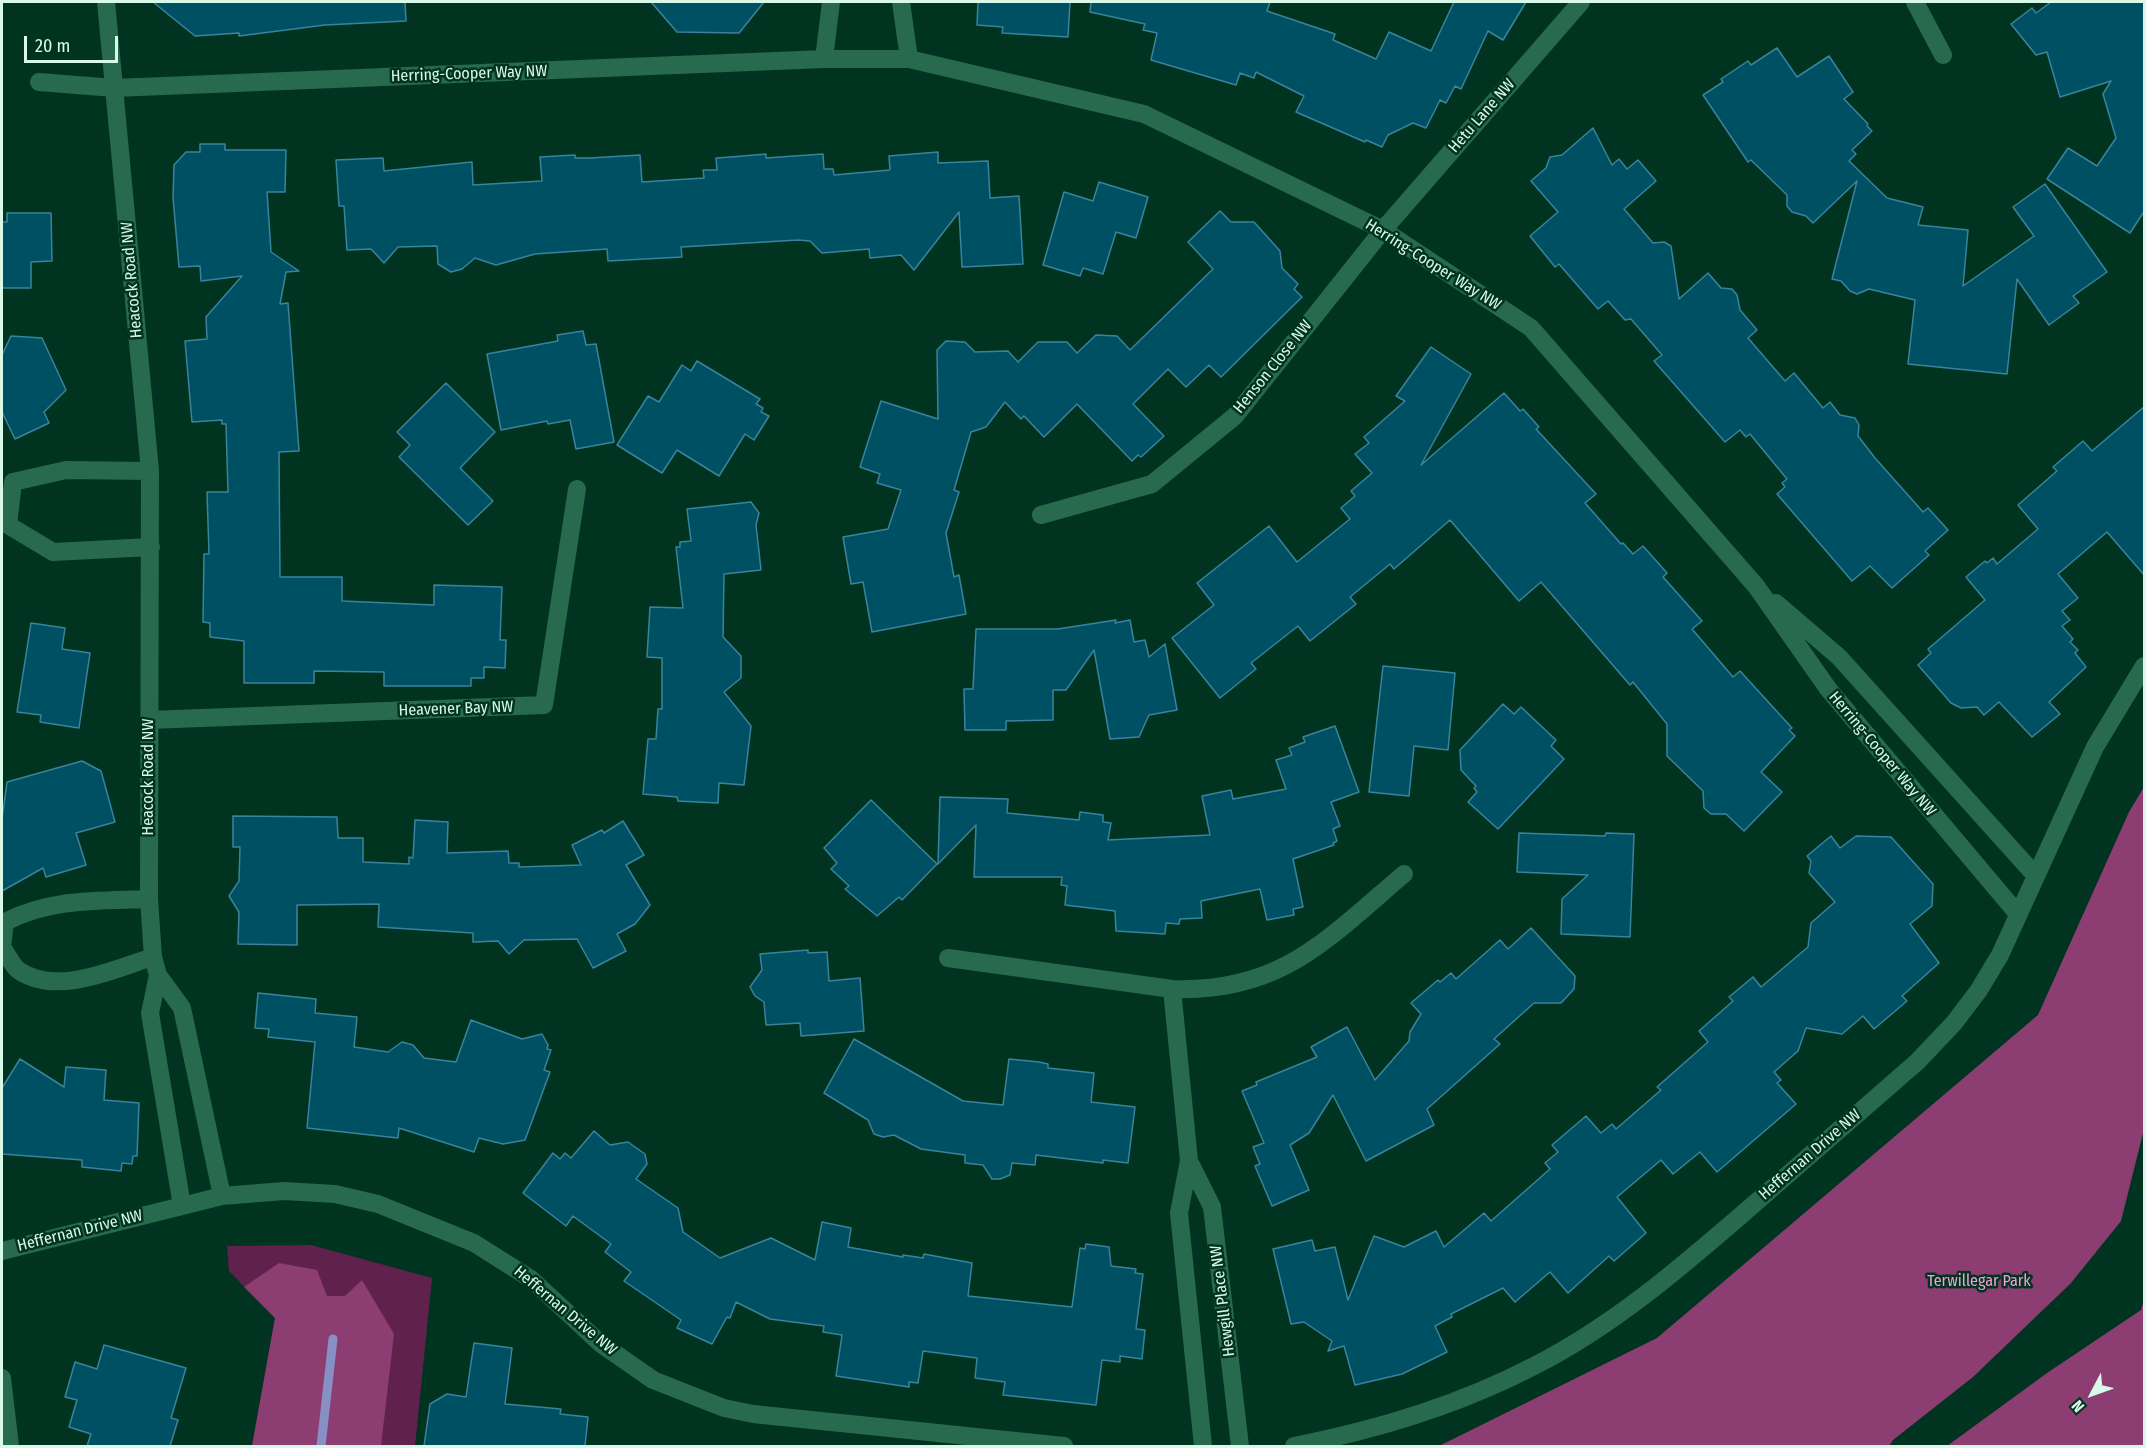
<!DOCTYPE html>
<style>
body{margin:0}
#map{position:relative;width:2146px;height:1448px;overflow:hidden;background:#003420;font-family:"Fira Sans Condensed",sans-serif}
canvas{display:block}
.frame{position:absolute;inset:0;border:3px solid #d9f9e8;pointer-events:none}
.north{position:absolute;left:2062px;top:1364px;width:60px;height:60px;-webkit-text-stroke:4px #003420;paint-order:stroke;rotate:229deg;font-size:16px;font-weight:700;line-height:24px;text-align:center;color:#d9f9e8}
.north::after{content:'';display:block;margin:auto;width:21px;height:27px;background:#d9f9e8;clip-path:polygon(50% 0,100% 100%,50% 72%,0 100%)}
.scale{position:absolute;left:24px;top:36px;width:94px;height:27px;box-sizing:border-box;border:3px solid #d9f9e8;border-top:0;padding-left:8px;font-size:18px;line-height:21px;white-space:nowrap;color:#d9f9e8;-webkit-text-stroke:4px #003420;paint-order:stroke}
</style>
<div id="map">
<canvas width="2146" height="1448"></canvas>
<div class="frame"></div>
<div class="north">N</div>
<div class="scale">20 m</div>
</div>
<script>
const context = document.querySelector('canvas').getContext('2d');
context.lineJoin = 'round';
function paint(path, color) {
  context.fillStyle = color;
  context.fill(path, 'evenodd');
}
function stroke(path, color, width, dash) {
  context.strokeStyle = color;
  context.lineWidth = width;
  context.lineCap = dash ? 'butt' : 'round';
  context.setLineDash(dash || []);
  context.stroke(path);
}
function drawText(font, color, halo, rows, align = 'center') {
  context.font = font + ' "Fira Sans Condensed",sans-serif';
  context.lineWidth = 5;
  context.setLineDash([]);
  context.textBaseline = 'middle';
  context.strokeStyle = halo;
  context.fillStyle = color;
  for (const [text, x, y, turn = 0] of rows) {
    context.save();
    context.translate(x, y);
    context.rotate((+turn || 0) * Math.PI / 180);
    context.textAlign = isNaN(turn) ? turn : align;
    if (halo) context.strokeText(text, 0, 0);
    context.fillText(text, 0, 0);
    context.restore();
  }
}
const green = new Path2D(`
 M311,1245L432,1278L415,1446H252L275,1318L229,1271L227,1246Z`);
const forest = new Path2D(`
 M2144,787V1129L2121,1221L2071,1283L1973,1377L1893,1440L1889,1446H1439L1657,1338L2038,1015L2129,812Z
 M279,1263L317,1270L327,1296H345L362,1280L394,1334L381,1446H252L275,1318L244,1287Z
 M2144,1300V1446H1947L2047,1373L2141,1310Z`);
const stream = new Path2D(`
 M321,1446L333,1339`);
const building = new Path2D(`
 M153,2H405L406,21L325,25L239,36V33L195,36Z
 M651,2H764L739,33L677,32Z
 M978,2H1070L1068,37L1002,33L1003,27L977,25Z
 M1091,2H1270L1267,11L1335,34L1333,40L1376,59L1389,32L1431,51L1454,2H1526L1503,40L1488,31L1461,89L1455,86L1446,103L1440,100L1426,128L1413,123L1388,135L1382,147L1366,140L1365,142L1296,112L1304,96L1256,72L1254,78L1240,73L1236,85L1151,60L1157,33L1143,30L1145,24L1090,12Z
 M2051,2H2145V210L2130,233L2047,179L2068,148L2097,166L2116,138L2103,94L2111,81L2060,97L2047,52L2036,55L2011,24L2032,8L2036,13Z
 M1777,48L1797,77L1829,56L1853,92L1844,99L1868,124L1867,126L1872,131L1852,150L1856,154L1849,161L1887,198L1923,207L1918,225L1968,230L1963,286L2034,236L2013,207L2045,184L2107,272L2073,296L2079,303L2049,325L2017,279L2007,374L1908,364L1915,300L1869,289L1857,294L1850,291L1841,281L1832,279L1857,181L1813,223L1806,216L1792,212L1787,206V195L1751,160L1748,162L1703,95L1723,82L1721,79L1748,61L1751,65Z
 M1593,128L1612,165L1619,159L1627,169L1638,160L1656,181L1624,209L1653,243L1664,242L1671,246L1679,299L1708,273L1721,288L1732,289L1737,295L1740,310L1757,330L1748,338L1785,381L1794,373L1823,408L1830,402L1840,415L1855,418L1859,425L1858,436L1875,458L1923,512L1928,508L1948,530L1925,551L1929,555L1892,588L1870,566L1852,581L1777,494L1785,487L1782,483L1787,479L1750,434L1746,437L1740,430L1725,442L1654,361L1662,355L1631,319L1625,320L1608,301L1598,309L1559,264L1555,267L1530,236L1558,212L1531,181L1546,168L1550,157L1562,155Z
 M200,144H225V150H286L285,192H267L271,252L299,271L286,272L280,304L288,303L299,451L279,452L280,577H342V601L434,605V585L502,587L500,640H506L505,668L484,667V678H471V686H384V672L314,671V683H244V641L210,637V623L203,622L204,554H209L207,492H228L226,424H222V420L192,422L185,341L207,339L206,317L242,276L201,281L200,266L179,267L173,197L174,165L186,152H200Z
 M938,152V163L988,161L990,198L1019,196L1023,264L962,267L959,212L914,270L901,255L870,258L869,249L822,253L810,241L798,240L681,247L682,257L608,261L607,249L535,254L496,265L475,258L462,269L451,272L438,264L437,246L398,247L384,263L371,249L347,250L344,206H339L336,160L383,158L384,171L472,162L473,185L542,181L540,157L575,155V158H590L640,155L642,182L704,178L703,170H717L716,158L731,157L766,154V158L823,154L824,169H833L834,175L890,170L889,156Z
 M1099,182L1148,197L1136,238L1116,232L1103,274L1083,268L1080,276L1043,265L1064,192L1093,201Z
 M1220,211L1231,222H1254L1280,251L1282,268L1298,284L1294,289L1302,297L1221,377L1209,365L1186,387L1168,369L1133,404L1164,436L1141,457L1138,455L1132,461L1077,404L1044,437L1024,416L1021,419L1005,402L986,427L971,432L954,490L959,492L946,533L954,577L959,575L966,614L872,632L863,582L851,584L843,537L888,529L901,490L877,483L880,474L860,467L881,401L938,419L937,350L946,341L965,342L975,352L1008,351L1018,362L1038,342H1067L1077,353L1096,335L1117,336L1130,350L1213,269L1188,242Z
 M7,213H51L52,261L31,262V288H2V222H7Z
 M583,331L586,345L596,344L614,442L576,449L570,420L548,424L547,421L501,430L487,354L558,341L557,335Z
 M11,336L42,338L66,390L44,412L49,423L15,439L2,412V355Z
 M1431,347L1471,374L1421,465L1504,393L1520,411L1523,409L1539,427L1536,429L1596,494L1585,503L1621,544L1623,543L1633,554L1643,546L1667,573L1663,577L1702,621L1692,629L1733,677L1740,671L1792,728L1789,730L1795,736L1761,772L1782,792L1744,831L1726,814H1711L1704,808L1703,791L1667,756V724L1633,682L1630,685L1541,582L1519,601L1450,520L1394,569L1390,564L1350,597L1356,604L1310,641L1298,626L1251,663L1256,669L1220,698L1172,638L1214,605L1197,583L1269,526L1297,562L1350,519L1341,508L1355,496L1351,491L1372,473L1355,454L1369,443L1364,437L1405,401L1396,396Z
 M697,361L760,399L756,404L763,408L761,412L769,416L754,440L745,434L719,476L677,450L662,473L617,445L648,396L659,402L682,365L691,371Z
 M446,383L495,432L460,468L493,501L468,525L399,457L410,445L397,432Z
 M2145,406V576L2107,532L2058,574L2078,598L2062,611L2070,620L2062,626L2073,639L2070,642L2078,650L2075,653L2086,667L2049,702L2060,714L2032,737L1999,702L1984,715L1977,707L1961,708L1951,703L1918,665L1931,653L1928,649L1985,600L1966,577L1985,561L1987,563L1993,558L1997,564L2038,529L2018,505L2057,471L2053,467L2083,441L2092,451Z
 M751,502L759,513L756,525L761,570L724,574L723,637L741,656V678L724,692L751,726L744,785L719,783L718,803L678,801L677,797L643,794L648,739H656L658,709H662V658L647,657L650,607L683,608L676,547H680V542L691,541L687,509Z
 M1116,620L1115,623L1130,620L1134,642L1145,640L1149,657L1165,644L1177,710L1149,715L1139,737L1110,739L1094,650L1066,690H1053V720L1006,721V730H965L964,689H973L976,629H1058Z
 M31,623L65,628L62,649L90,653L79,728L40,722L41,715L17,712Z
 M1383,666L1455,673L1448,750L1414,746L1409,796L1369,792Z
 M1503,704L1514,714L1521,707L1556,740L1551,746L1564,759L1498,829L1468,802L1477,792L1474,788L1476,786L1461,770L1460,750Z
 M1335,726L1359,792L1331,802L1340,826L1333,829L1337,841L1333,843L1334,845L1293,859L1303,907L1293,909L1294,915L1267,920L1260,889L1201,901L1202,918L1180,919L1179,924L1166,923L1165,934L1116,931L1115,911L1065,905L1067,886L1061,885L1062,877H974L976,825L938,864L940,797L1008,799L1007,813L1079,820L1080,812L1103,815V822L1111,823L1108,840L1210,835L1202,796L1231,790L1233,799L1286,789L1276,760L1292,755L1289,748L1305,742L1303,737Z
 M82,761L101,771L115,822L76,833L86,865L46,877L43,868L2,891V819L7,782Z
 M871,800L937,864L902,900L899,897L877,916L845,889L849,886L831,869L837,863L824,848Z
 M233,816L337,817L338,838H363V862L409,864V857L413,858L415,820L448,822L447,853L508,851L509,863H519V867L581,865L572,845L602,830L604,833L623,821L644,855L626,865L650,905L635,924L617,934L626,951L593,968L577,939L524,940L509,954L498,941L473,942V933L378,927L379,904L297,905V945L238,944L239,912L229,896L239,881L240,847H233Z
 M1519,833L1605,836L1606,833L1634,834L1630,937L1561,934L1562,899L1588,875L1517,872Z
 M1831,836L1840,848L1856,836L1891,837L1933,884L1932,906L1910,924L1939,963L1902,996L1907,1001L1874,1029L1863,1016L1842,1034L1806,1028L1798,1051L1774,1072L1781,1080L1777,1083L1796,1104L1717,1172L1700,1152L1673,1174L1661,1160L1617,1197L1646,1233L1614,1261L1609,1256L1568,1293L1550,1272L1515,1302L1503,1288L1451,1314L1452,1317L1435,1326L1447,1352L1402,1374L1355,1385L1344,1346L1328,1351L1332,1341L1304,1322L1291,1324L1273,1249L1312,1240L1315,1251L1335,1247L1348,1300L1374,1236L1404,1247L1436,1231L1444,1247L1484,1213L1491,1221L1550,1169L1545,1163L1558,1152L1552,1145L1586,1116L1601,1133L1612,1124L1616,1129L1661,1090L1657,1087L1708,1042L1699,1031L1733,1001L1729,997L1753,977L1761,987L1808,947L1811,923L1835,902L1809,873L1811,861L1807,856Z
 M1531,928L1575,976L1574,989L1561,1003H1534L1494,1039L1500,1044L1427,1109L1434,1125L1366,1161L1333,1095L1309,1133L1290,1145L1309,1190L1272,1206L1255,1166L1260,1164L1253,1147L1264,1143L1242,1091L1257,1085L1256,1082L1317,1057L1311,1047L1347,1027L1375,1080L1409,1041L1410,1032L1421,1014L1411,1003L1438,980L1440,982L1451,973L1456,979L1500,940L1508,949Z
 M808,950V953L827,952L829,981L860,978L864,1031L801,1036L800,1023L766,1025L764,1002L755,996L750,987L762,970L760,954Z
 M258,993L316,999L315,1013L357,1017L354,1047L388,1052L402,1042L413,1045L424,1058L456,1062L471,1020L522,1039L542,1034L548,1045L547,1049L551,1050L544,1070L550,1072L525,1140L503,1144L479,1138L474,1152L399,1128L398,1138L307,1128L315,1042L268,1037L269,1029L255,1028Z
 M854,1039L963,1101L1003,1105L1009,1059L1039,1062L1048,1064V1068L1094,1073L1091,1102L1135,1107L1128,1163L1103,1160V1163L1036,1155L1035,1165L1012,1163L1010,1175L1000,1179H992L983,1165L965,1163V1155L921,1149L894,1135L883,1137L874,1134L868,1120L824,1093Z
 M20,1059L64,1087L66,1067L106,1070L104,1100L139,1103L137,1156H133L132,1164L122,1163L121,1171L82,1167V1160L2,1154V1088Z
 M594,1131L610,1145L628,1142L645,1154L647,1164L636,1179L678,1208L683,1232L720,1258L771,1238L815,1260L822,1222L851,1228L848,1247L903,1257V1255L923,1258L924,1254L972,1263L968,1296L1072,1307L1080,1248L1085,1249L1086,1244L1109,1247L1111,1266L1136,1269L1135,1273L1143,1274L1136,1329L1145,1330L1142,1359L1120,1356V1362L1102,1360L1096,1405L1003,1395L1005,1382L975,1378L977,1358L923,1351L918,1383L909,1382V1387L836,1376L842,1335L823,1332L824,1326L770,1319L736,1302L730,1318L727,1317L712,1344L677,1328L681,1320L624,1281L631,1272L605,1252L611,1244L573,1216L566,1226L523,1193L553,1153L560,1159L565,1153L571,1158Z
 M474,1343L512,1348L505,1404L561,1409L560,1414L588,1417L585,1446H424L430,1404L447,1394L466,1397Z
 M104,1345L186,1368L171,1418L178,1420L170,1446H87L91,1434L69,1427L77,1400L65,1397L75,1362L97,1369Z`);
const minor = new Path2D(`
 M106,2L150,471L149,899L153,957L158,975L182,1008L222,1196
 M901,2L909,59
 M1915,2L1943,55
 M824,59L831,2
 M39,82L114,88L824,59H909L1144,114L1383,230L1531,328L1756,586L1829,690L2017,913
 M150,471L66,470L13,482L8,525L53,552L151,547
 M1041,515L1152,484L1235,416L1383,230L1581,2
 M1776,603L1839,657L2035,875
 M149,720L544,705L577,489
 M149,899C99,901 51,898 5,922L2,947C7,954 12,965 18,970C57,997 113,969 153,957
 M948,958L1172,989C1281,993 1326,940 1404,874
 M158,975L150,1013L182,1206
 M1172,989L1189,1161L1179,1213L1203,1446
 M1189,1161L1212,1207L1240,1446
 M2,1251L222,1196L284,1191L335,1194L378,1204L474,1243L531,1279L600,1343L653,1380L724,1408L753,1414L1064,1446
 M2,1378L10,1446
 M1294,1446C1376,1430 1459,1405 1534,1366C1613,1326 1680,1268 1746,1211C1803,1161 1860,1111 1917,1062L1954,1023L1979,990L2000,955L2095,747L2144,666`);
const streetNames = [
 ["Herring-Cooper Way NW",469,74,-2],
 ["Hetu Lane NW",1482,116,-49],
 ["Herring-Cooper Way NW",1433,265,32],
 ["Heacock Road NW",132,280,-95],
 ["Henson Close NW",1273,367,-51],
 ["Heavener Bay NW",456,709,-2],
 ["Herring-Cooper Way NW",1882,754,50],
 ["Heacock Road NW",149,777,-90],
 ["Heffernan Drive NW",1810,1155,-41],
 ["Heffernan Drive NW",80,1231,-14],
 ["Hewgill Place NW",1223,1301,-97],
 ["Heffernan Drive NW",565,1311,40]
];
const parkNames = [
 ["Terwillegar Park",1979,1282]
];
paint(green, '#60224d');
paint(forest, '#8c3d72');
stroke(stream, '#8690c4', 9);
paint(building, '#005064');
stroke(building, '#39849c', 1.5);
stroke(minor, '#276a4d', 18);
drawText('16px', '#d9f9e8', '#003420', streetNames);
drawText('16px', '#f69fd6', '#003420', parkNames);
</script>
